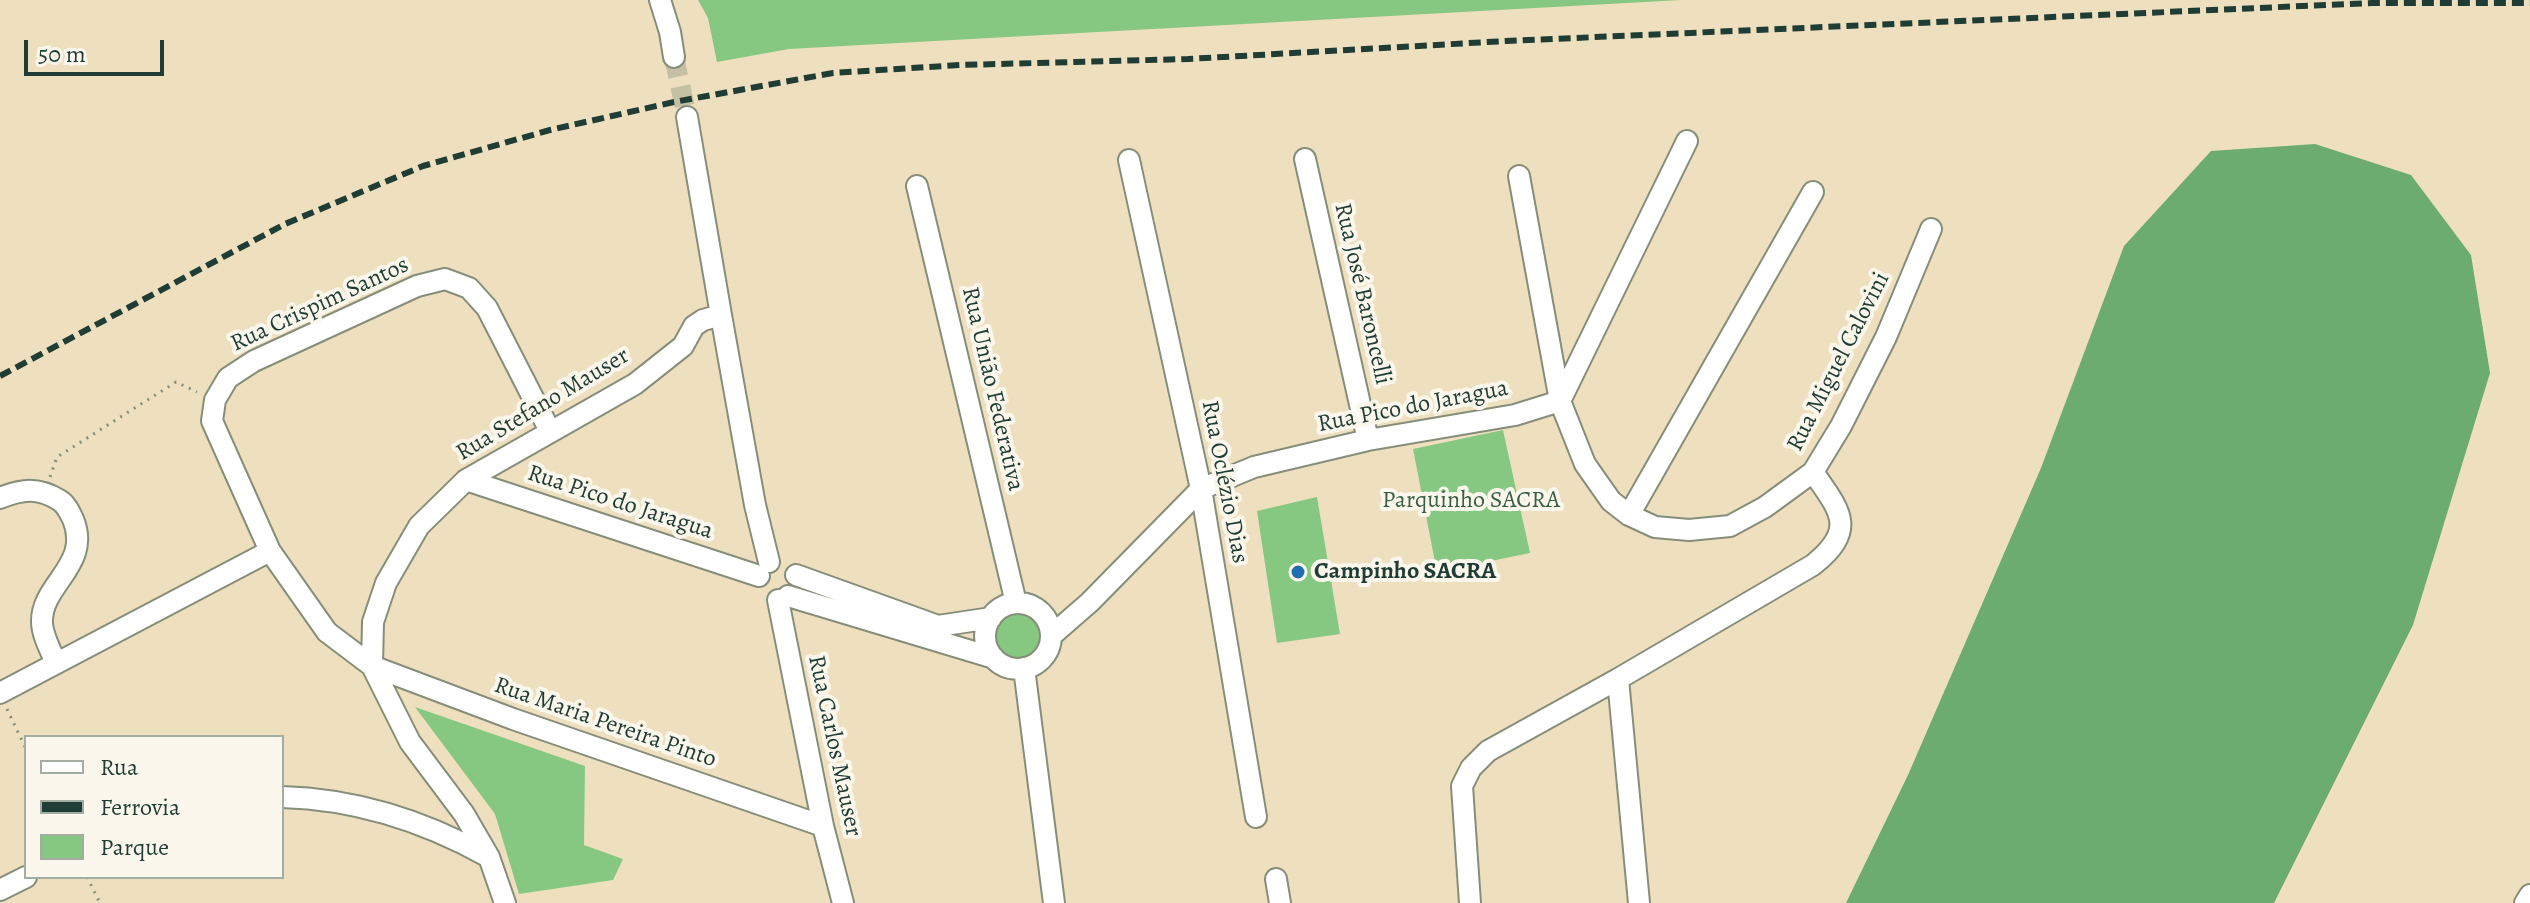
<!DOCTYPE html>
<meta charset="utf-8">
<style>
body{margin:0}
#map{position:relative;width:2530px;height:903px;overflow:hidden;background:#eee0bf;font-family:Alegreya,serif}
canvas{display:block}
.legend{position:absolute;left:24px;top:735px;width:260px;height:144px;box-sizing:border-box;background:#fbf7ec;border:2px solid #a3ada2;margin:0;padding:10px 14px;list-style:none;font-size:24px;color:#1f3d34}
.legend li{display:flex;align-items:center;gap:16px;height:40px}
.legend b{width:40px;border:2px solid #a3ada2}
.scale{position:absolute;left:24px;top:40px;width:140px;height:36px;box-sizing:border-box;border:4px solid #1f3d34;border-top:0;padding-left:10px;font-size:24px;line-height:28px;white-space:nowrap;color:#1f3d34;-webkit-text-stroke:6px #fbf7ec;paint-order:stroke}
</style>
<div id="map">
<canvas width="2530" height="903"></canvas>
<ul class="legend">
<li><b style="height:10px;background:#fff"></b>Rua</li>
<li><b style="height:10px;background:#1f3d34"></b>Ferrovia</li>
<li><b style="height:22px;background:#86c881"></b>Parque</li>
</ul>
<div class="scale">50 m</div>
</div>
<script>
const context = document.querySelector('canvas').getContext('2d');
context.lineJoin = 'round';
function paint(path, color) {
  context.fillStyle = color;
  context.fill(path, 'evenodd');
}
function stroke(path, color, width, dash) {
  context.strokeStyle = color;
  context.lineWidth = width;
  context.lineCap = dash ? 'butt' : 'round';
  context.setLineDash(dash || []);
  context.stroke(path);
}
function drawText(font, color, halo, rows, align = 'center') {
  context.font = font + ' Alegreya,serif';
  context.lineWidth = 8;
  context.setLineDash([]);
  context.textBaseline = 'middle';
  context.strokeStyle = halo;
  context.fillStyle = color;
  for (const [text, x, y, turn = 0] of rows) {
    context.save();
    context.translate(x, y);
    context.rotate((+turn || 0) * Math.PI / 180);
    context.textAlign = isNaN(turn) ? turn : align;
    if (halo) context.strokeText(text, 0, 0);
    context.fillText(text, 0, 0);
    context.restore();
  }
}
const green = new Path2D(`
 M698,0H1681L789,49L717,62L708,18Z
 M1503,430L1530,553L1437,572L1413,449Z
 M1317,497L1340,634L1277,643L1257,511Z
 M992 635a25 25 0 1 1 50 0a25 25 0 1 1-50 0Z
 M415,707L585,766L584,845L623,859L613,880L519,894L495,814Z`);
const forest = new Path2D(`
 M2315,144L2411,175L2471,255L2490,373L2413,625L2274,903H1846L1908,775L2041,468L2124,246L2211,151Z`);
const minorTunnel = new Path2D(`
 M674,57L687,117`);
const path = new Path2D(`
 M50,477L57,457L176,382L197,392
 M7,709L26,749
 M87,877L100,903`);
const minor = new Path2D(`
 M660,0L670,32L674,57
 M1305,159L1368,440
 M1129,160L1201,489L1256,817
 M1519,176L1560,401L1585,464L1611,501L1629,515L1655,527L1689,530L1730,526L1765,507L1813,472L1841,426L1886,337L1931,229
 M917,186L1016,603
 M721,315L755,505L769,562
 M550,431L487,308L469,288L445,279L417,286L254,361L228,378L215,400L212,421L270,551L327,632L372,666L513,719L823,826
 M466,480L759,576
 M0,498C22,489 38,487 59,500C66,504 69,511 73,519C92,565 41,584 42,622C42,635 51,651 56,663
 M1629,515L1813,192
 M796,575L938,626L991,618
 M788,596L994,658
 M778,600L823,826L843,903
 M985 636a33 33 0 1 1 66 0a33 33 0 1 1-66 0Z
 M1051,636L1090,602L1201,489L1254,467L1368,440L1515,415L1560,401L1687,141
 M1024,668L1054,903
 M1618,679L1639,903
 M0,693L270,551
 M282,797C354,799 424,821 487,856
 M1276,879L1280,903
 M0,890L26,877
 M505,903L489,857L464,814L410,742L372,666L373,622L386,583L419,526L466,480L635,384L683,346L694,326L703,320L721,315L687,117
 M1470,903L1462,786L1471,768L1488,751L1618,679L1813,565C1858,529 1840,511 1813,472
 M2525,903L2530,895`);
const rail = new Path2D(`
 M0,376L285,224L423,166L550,130L674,102L833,73L960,65L1188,59L1506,41L2372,3H2530`);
const markers = [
 [1298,572,8,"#1f6fb2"]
];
const streetNames = [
 ["Rua José Baroncelli",1362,294,77],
 ["Rua Crispim Santos",320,305,-25],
 ["Rua Miguel Calovini",1839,362,-63],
 ["Rua União Federativa",992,389,77],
 ["Rua Stefano Mauser",543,405,-31],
 ["Rua Pico do Jaragua",1413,407,-11],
 ["Rua Oclézio Dias",1224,482,79],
 ["Rua Pico do Jaragua",620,503,18],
 ["Rua Maria Pereira Pinto",605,723,19],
 ["Rua Carlos Mauser",834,746,78]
];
const parkNames = [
 ["Parquinho SACRA",1471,501]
];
const poiNames = [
 ["Campinho SACRA",1314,572]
];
paint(green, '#86c881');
paint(forest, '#6cac6f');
stroke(minorTunnel, '#c5bfa3', 20, [20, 10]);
stroke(minor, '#868e7a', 24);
stroke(path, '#868e7a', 3, [2, 6]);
stroke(minor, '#fff', 20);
stroke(rail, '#1f3d34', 6, [12, 6]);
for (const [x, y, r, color] of markers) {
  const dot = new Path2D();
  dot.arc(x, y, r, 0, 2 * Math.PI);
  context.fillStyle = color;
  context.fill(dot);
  stroke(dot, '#fbf7ec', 3);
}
drawText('24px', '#1f3d34', '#fbf7ec', streetNames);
drawText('24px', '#396047', '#fbf7ec', parkNames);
drawText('bold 24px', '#1f3d34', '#fbf7ec', poiNames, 'left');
</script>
